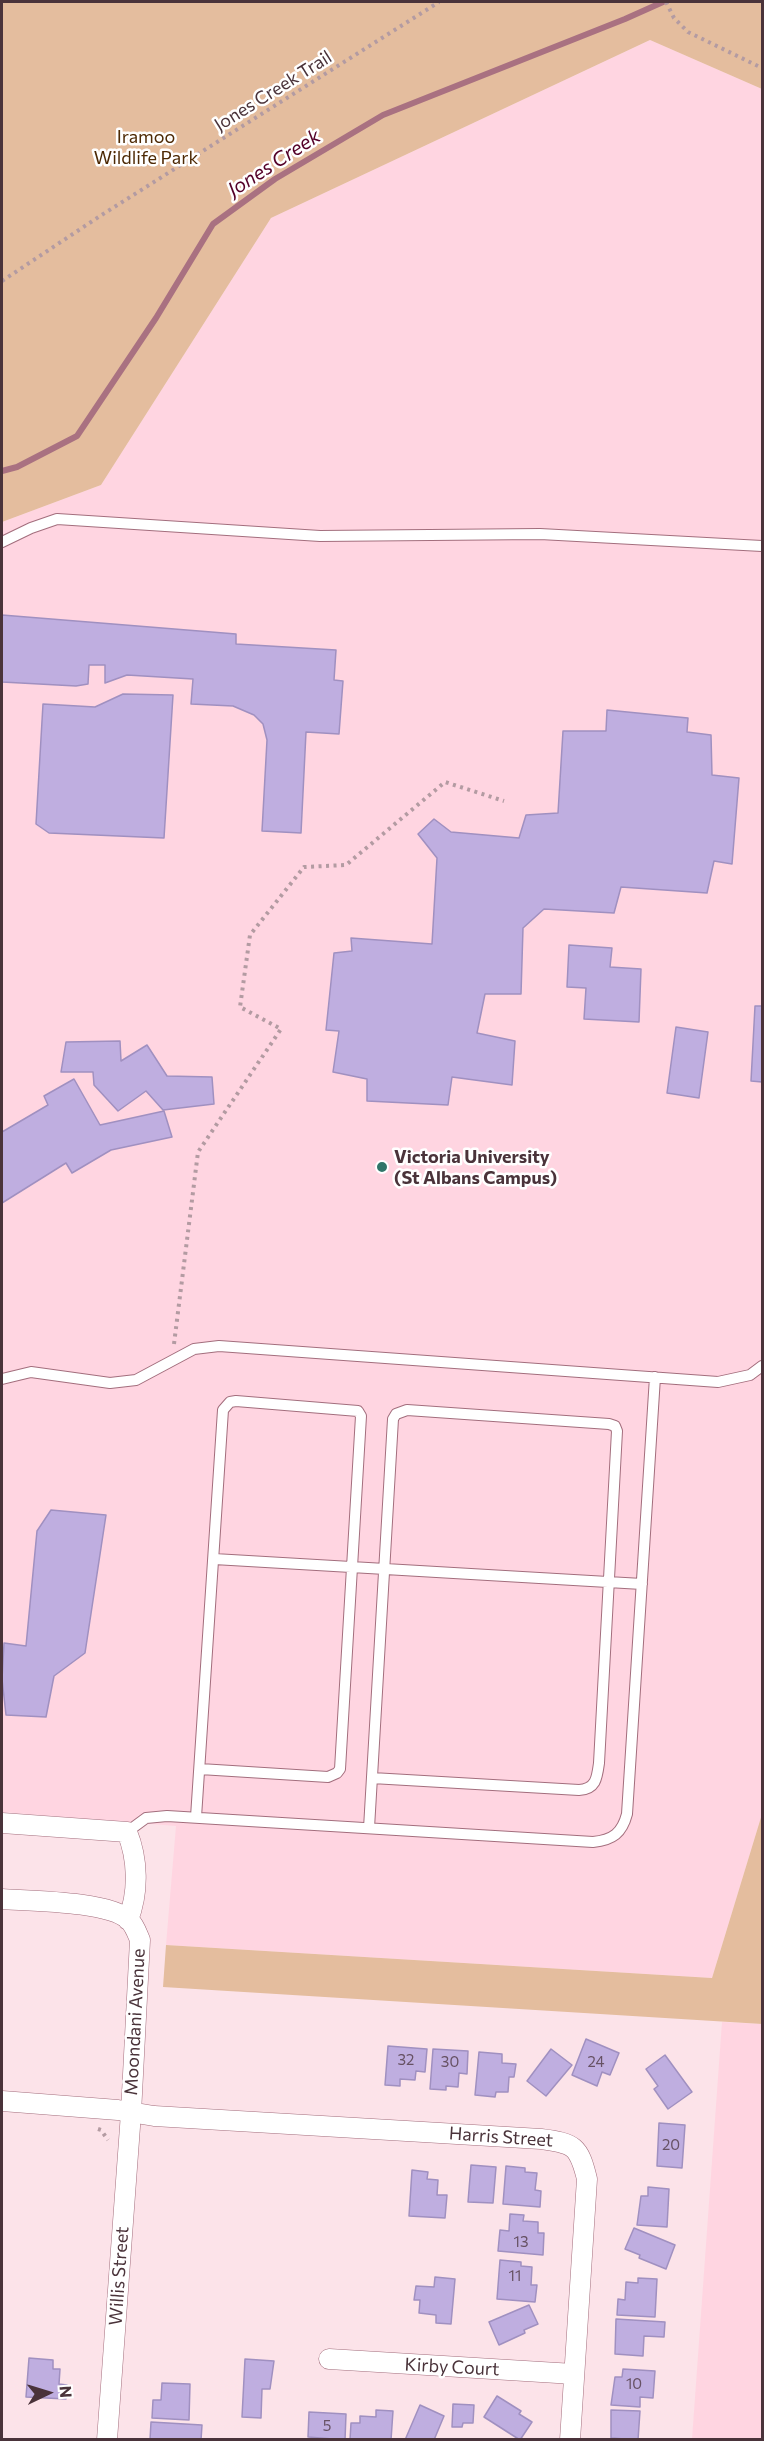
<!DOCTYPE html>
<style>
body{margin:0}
#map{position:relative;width:764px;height:2441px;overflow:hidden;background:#fce3e9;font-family:Commissioner,sans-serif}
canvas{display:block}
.frame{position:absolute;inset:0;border:3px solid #4a333a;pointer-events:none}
.north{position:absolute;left:18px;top:2363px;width:60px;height:60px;-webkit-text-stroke:4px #fff;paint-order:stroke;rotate:86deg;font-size:16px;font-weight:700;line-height:24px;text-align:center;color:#4a333a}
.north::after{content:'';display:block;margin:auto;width:21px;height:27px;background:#4a333a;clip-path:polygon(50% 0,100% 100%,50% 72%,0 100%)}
</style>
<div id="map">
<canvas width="764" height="2441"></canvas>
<div class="frame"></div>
<div class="north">N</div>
</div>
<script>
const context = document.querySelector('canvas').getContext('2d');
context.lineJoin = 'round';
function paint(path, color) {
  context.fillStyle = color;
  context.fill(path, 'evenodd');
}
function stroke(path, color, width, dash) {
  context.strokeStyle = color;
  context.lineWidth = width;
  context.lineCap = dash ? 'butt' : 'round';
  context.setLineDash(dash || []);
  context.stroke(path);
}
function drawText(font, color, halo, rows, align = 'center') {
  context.font = font + ' Commissioner,sans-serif';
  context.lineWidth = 5;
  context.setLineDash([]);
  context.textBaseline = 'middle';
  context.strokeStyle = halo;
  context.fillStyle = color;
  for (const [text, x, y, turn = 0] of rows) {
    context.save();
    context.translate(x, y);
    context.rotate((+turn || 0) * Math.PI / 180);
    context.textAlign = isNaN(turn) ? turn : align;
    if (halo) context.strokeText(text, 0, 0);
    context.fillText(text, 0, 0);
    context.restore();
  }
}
const built = new Path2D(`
 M650,40L762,89V1814L712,1978L166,1945L176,1826L2,1812V522L101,485L271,218Z
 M722,2022L762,2024V2439H692Z`);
const green = new Path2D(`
 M2,2H762V89L650,40L271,218L101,485L2,522Z
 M762,1814V2024L163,1987L166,1945L712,1978Z`);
const stream = new Path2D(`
 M2,471L17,467L77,436L156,318L213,224L275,179L383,115L625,19L663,2`);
const building = new Path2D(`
 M2,615L236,634V644L336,650L334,680L343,681L339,734L306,732L301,833L262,831L267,740L263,724L254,715L233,706L191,704L193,679L127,675L105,683V665H89L88,684L76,686L2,682Z
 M123,694L173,695L164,838L49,833L36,824L43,704L95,707Z
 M607,710L688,718L687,732L711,735L712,775L739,778L732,864L714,861L707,893L621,887L614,913L544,909L523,928L521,994H485L477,1033L515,1041L512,1085L452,1077L448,1105L367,1101V1079L333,1072L339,1031L326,1030L334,953L352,951L351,938L432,944L437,858L418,834L434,819L451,832L519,838L526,815L558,813L563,731H606Z
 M569,945L612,948L610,967L641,969L639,1022L584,1019L586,988L567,987Z
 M755,1006H762V1082L751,1081Z
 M676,1027L708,1032L699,1098L667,1093Z
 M120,1041L121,1061L147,1045L167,1076L212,1077L214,1104L163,1110L146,1091L118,1111L94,1085L93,1072H61L66,1042Z
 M74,1079L100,1125L164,1111L172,1137L111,1150L72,1173L66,1163L2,1203V1132L48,1105L44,1096Z
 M51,1510L106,1515L85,1653L54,1676L46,1717L6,1715L2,1679L4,1643L26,1646L37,1531Z
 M586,2039L619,2053L610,2075L602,2072L597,2086L572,2075Z
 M388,2046L427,2049L425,2072L416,2071L415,2080L400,2079V2086L385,2085Z
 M433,2049L468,2051L467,2074L459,2073L458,2087L446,2086V2090L430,2089Z
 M551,2049L572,2065L546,2096L527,2081Z
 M479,2052L502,2054V2063L516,2064L514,2077H509L508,2092H496L495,2097L475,2095Z
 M665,2055L692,2092L668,2109L654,2089L658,2086L646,2069Z
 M659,2123L685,2125L682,2168L657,2166Z
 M471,2165L496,2167L493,2203L468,2202Z
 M506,2166L525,2168V2172L537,2173L535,2190L541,2191L540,2207L503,2204Z
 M412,2170L428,2172L427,2179L438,2180L437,2195H447L445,2218L409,2216Z
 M648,2187L669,2189L667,2227L637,2225L641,2196H648Z
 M510,2214L524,2215L523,2221L538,2222V2233H544L543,2255L498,2251L500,2230L509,2231Z
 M634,2228L675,2245L666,2269L639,2258L640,2255L625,2249Z
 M500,2260L521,2262V2266L532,2267L531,2285H537L535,2302L497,2299Z
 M435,2277L455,2279L451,2324L436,2323V2315L419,2313L420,2300H414L416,2286L434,2287Z
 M638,2278L657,2279L655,2317L617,2315L618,2299L625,2300L626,2282L638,2283Z
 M529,2305L538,2324L524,2330L525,2333L499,2345L489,2322Z
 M616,2319L665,2322L664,2337L644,2336L643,2356L615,2354Z
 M29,2358L53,2360V2369H60L59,2384L67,2385L66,2399L26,2397Z
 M245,2359L274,2361L270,2389H262L261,2418L242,2417Z
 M623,2369L655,2371L653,2398L640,2397V2407L611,2405L615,2377H622Z
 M162,2383L190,2384L189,2420L152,2418L153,2400H161Z
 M497,2396L521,2411L519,2414L532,2422L520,2440L484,2417Z
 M453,2404L474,2405L473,2423H463L462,2427H452Z
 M420,2405L444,2416L434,2440H405Z
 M376,2410L393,2411L391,2440H350L351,2423H360V2416L376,2417Z
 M611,2410L640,2411L638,2440L611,2438Z
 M309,2412L346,2414L345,2440L308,2437Z
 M151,2422L202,2425L201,2440H150Z`);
const path = new Path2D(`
 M666,2L674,18L688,32L762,68
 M2,281L100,216L439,2
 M174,1344L198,1152L281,1029L240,1007L250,935L304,867L346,865L445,782L504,801
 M98,2129L101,2130L108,2140`);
const lane = new Path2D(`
 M2,542L31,528L57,519L320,536L540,534L762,546
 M2,1379L31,1372L110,1383L136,1380L194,1349L219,1346L718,1382L750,1375L762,1366
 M214,1559L642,1584
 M196,1817L223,1410L230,1402L236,1401L358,1411L361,1416L340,1769L337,1773L328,1777L200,1769
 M369,1828L393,1419L396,1414L407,1410L609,1424L615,1426L617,1431L599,1763C597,1778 596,1789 579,1790L372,1778
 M127,1832L146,1818L167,1816L593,1842C613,1840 622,1833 627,1814L655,1377`);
const street = new Path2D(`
 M2,1823L127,1832C138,1859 139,1892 128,1920
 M2,1899C31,1901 109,1901 129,1920C135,1926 137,1933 140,1940L131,2113L107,2440
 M2,2101L118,2110L154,2116L541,2139C574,2143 579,2146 587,2179L570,2440
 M329,2359L574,2374`);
const markers = [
 [382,1167,6,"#307569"]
];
const numberNames = [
 ["32",406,2060],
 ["30",450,2062],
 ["24",596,2062],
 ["20",671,2145],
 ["13",521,2242],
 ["11",515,2276],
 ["10",634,2384],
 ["5",327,2426]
];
const streetNames = [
 ["Jones Creek Trail",273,91,-32],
 ["Moondani Avenue",135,2022,-87],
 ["Harris Street",501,2137,4],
 ["Willis Street",119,2276,-86],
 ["Kirby Court",452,2367,3]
];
const parkNames = [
 ["Iramoo",146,137],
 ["Wildlife Park",146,158]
];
const poiNames = [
 ["Victoria University",394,1157],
 ["(St Albans Campus)",394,1178]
];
const waterNames = [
 ["Jones Creek",274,163,-33]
];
paint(built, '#ffd5e1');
paint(green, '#e4bd9e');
stroke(stream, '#a97181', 6);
paint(building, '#bfaee0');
stroke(building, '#a090c0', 1.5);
stroke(lane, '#a36e7d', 12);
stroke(street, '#a36e7d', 21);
stroke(path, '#b39ba2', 4, [3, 4.5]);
stroke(lane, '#fff', 10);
stroke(street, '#fff', 20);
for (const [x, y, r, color] of markers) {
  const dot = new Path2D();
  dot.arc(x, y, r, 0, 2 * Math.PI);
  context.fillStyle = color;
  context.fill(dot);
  stroke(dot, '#fff', 2);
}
drawText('15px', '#675264', null, numberNames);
drawText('18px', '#4a333a', '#fff', streetNames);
drawText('18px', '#4d2904', '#fff', parkNames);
drawText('bold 18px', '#4a333a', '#fff', poiNames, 'left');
drawText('italic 20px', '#540028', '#fff', waterNames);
</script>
